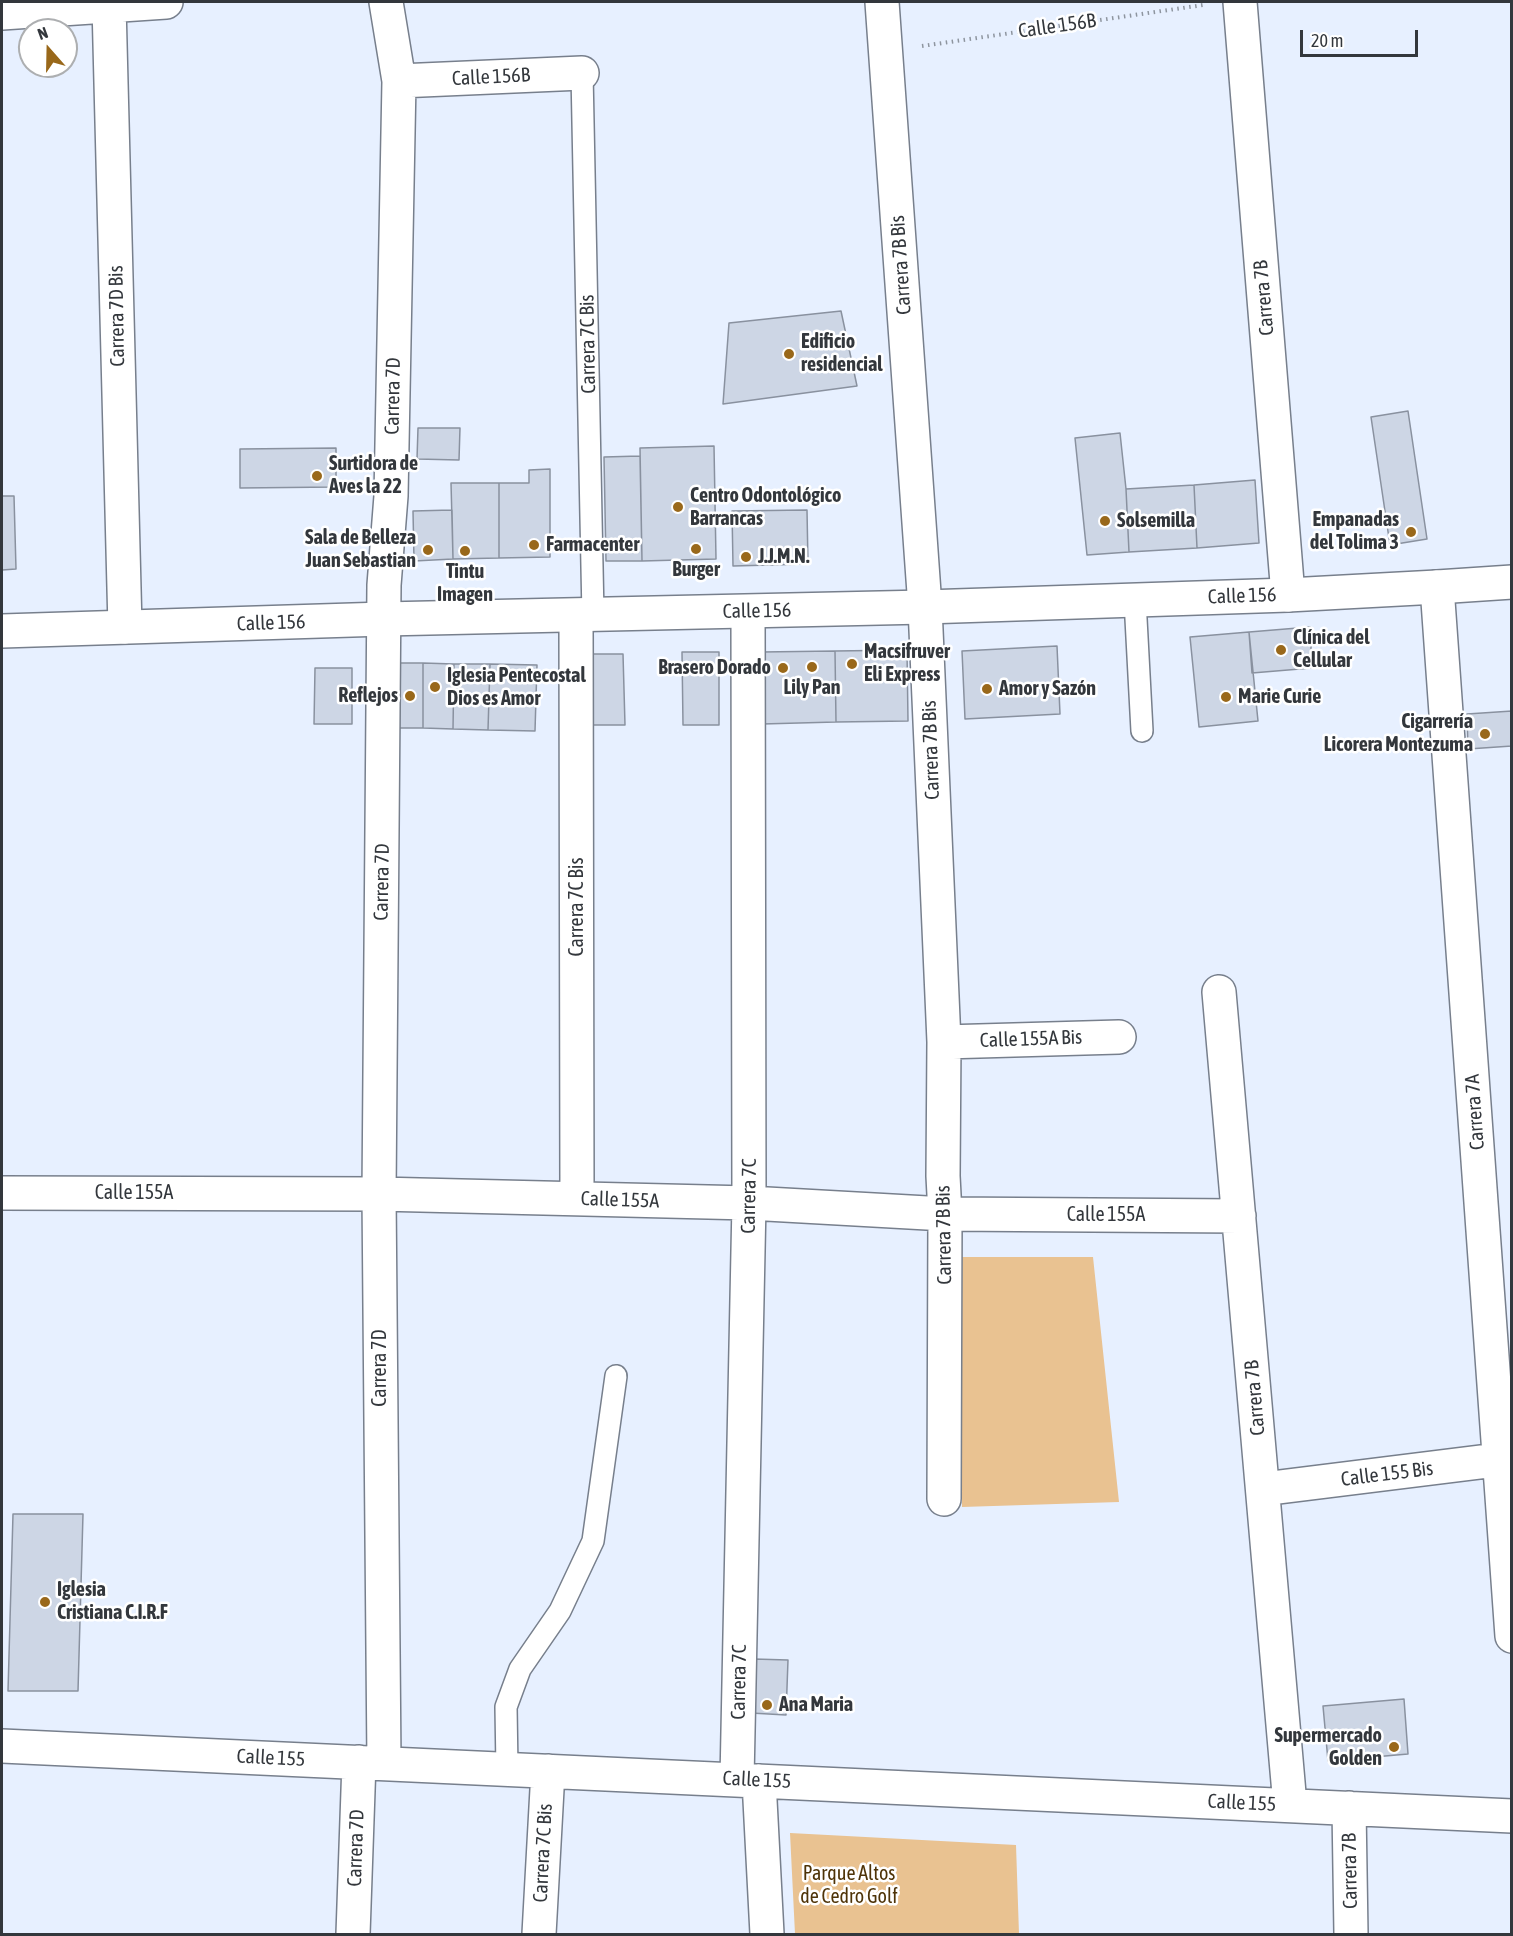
<!DOCTYPE html>
<meta charset="utf-8">
<style>
body{margin:0}
#map{position:relative;width:1513px;height:1936px;overflow:hidden;background:#e7f0ff;font-family:"Asap Condensed",sans-serif}
canvas{display:block}
.frame{position:absolute;inset:0;border:3px solid #33373c;pointer-events:none}
.north{position:absolute;left:18px;top:18px;width:60px;height:60px;box-sizing:border-box;background:#fff;border:2px solid #adafb1;border-radius:50%;rotate:340deg;font-size:16px;font-weight:700;line-height:24px;text-align:center;color:#33373c}
.north::after{content:'';display:block;margin:auto;width:21px;height:27px;background:#99681a;clip-path:polygon(50% 0,100% 100%,50% 72%,0 100%)}
.scale{position:absolute;left:1300px;top:30px;width:118px;height:27px;box-sizing:border-box;border:3px solid #33373c;border-top:0;padding-left:8px;font-size:18px;line-height:21px;white-space:nowrap;color:#33373c;-webkit-text-stroke:4px #fff;paint-order:stroke}
</style>
<div id="map">
<canvas width="1513" height="1936"></canvas>
<div class="frame"></div>
<div class="north">N</div>
<div class="scale">20 m</div>
</div>
<script>
const context = document.querySelector('canvas').getContext('2d');
context.lineJoin = 'round';
function paint(path, color) {
  context.fillStyle = color;
  context.fill(path, 'evenodd');
}
function stroke(path, color, width, dash) {
  context.strokeStyle = color;
  context.lineWidth = width;
  context.lineCap = dash ? 'butt' : 'round';
  context.setLineDash(dash || []);
  context.stroke(path);
}
function drawText(font, color, halo, rows, align = 'center') {
  context.font = font + ' "Asap Condensed",sans-serif';
  context.lineWidth = 5;
  context.setLineDash([]);
  context.textBaseline = 'middle';
  context.strokeStyle = halo;
  context.fillStyle = color;
  for (const [text, x, y, turn = 0] of rows) {
    context.save();
    context.translate(x, y);
    context.rotate((+turn || 0) * Math.PI / 180);
    context.textAlign = isNaN(turn) ? turn : align;
    if (halo) context.strokeText(text, 0, 0);
    context.fillText(text, 0, 0);
    context.restore();
  }
}
const green = new Path2D(`
 M959,1257H1093L1119,1502L962,1507Z
 M790,1833L1016,1845L1019,1934H795Z`);
const building = new Path2D(`
 M841,311L857,386L723,404L729,323Z
 M1408,411L1427,539L1390,545L1371,417Z
 M418,428H460L459,460L417,459Z
 M1120,433L1126,489L1129,552L1087,555L1075,438Z
 M714,446L716,559L642,561L640,448Z
 M336,448V487L240,488V449Z
 M640,456L642,561H606L604,457Z
 M550,469V557L499,558V483H529V470Z
 M1255,480L1259,543L1197,548L1194,485Z
 M451,483H499V558L453,559Z
 M1194,485L1197,548L1129,552L1126,489Z
 M2,496H14L16,569L2,570Z
 M452,510L453,559L414,561L413,511Z
 M807,510L808,564L733,566L732,511Z
 M1310,627L1312,668L1252,673L1249,632Z
 M1249,632L1258,721L1199,727L1190,637Z
 M1057,646L1060,714L965,719L962,651Z
 M907,650L908,721L836,722L835,651Z
 M835,651L836,722L762,724L761,652Z
 M682,652H719V725H683Z
 M590,654H623L625,725H591Z
 M398,663H423V728H397Z
 M423,663L454,664L453,729L423,728Z
 M454,664H490L488,730L453,729Z
 M490,664L537,665L535,731L488,730Z
 M315,668H352V724H314Z
 M1512,711V746L1468,749L1467,714Z
 M13,1514H83L78,1691H8Z
 M754,1659L788,1660L786,1715L751,1713Z
 M1404,1699L1408,1754L1328,1761L1323,1706Z`);
const path = new Path2D(`
 M922,46L1203,5`);
const service = new Path2D(`
 M582,73L593,616
 M1135,600L1142,731
 M507,1769L506,1707L520,1669L560,1611L593,1541L616,1376`);
const minor = new Path2D(`
 M882,2L925,607L944,1042L943,1176L945,1214L944,1499
 M1240,2L1288,595
 M109,5L125,627
 M2,13L166,2
 M399,81L582,73
 M1437,587L1512,1636
 M576,616L577,1198
 M1219,992L1290,1805
 M944,1042L1119,1037
 M2,1193L379,1194L749,1203L945,1214L1239,1216
 M1263,1489L1512,1458
 M2,1746L1512,1816
 M384,1763L379,1194L384,585L391,496L399,81L386,2
 M737,1779L749,1203L748,612
 M759,1781L767,1934
 M1349,1808L1351,1934
 M353,1934L359,1762
 M539,1934L548,1771`);
const tertiary = new Path2D(`
 M2,631L384,619L925,607L1288,595L1437,587L1512,582`);
const markers = [
 [789,354,6,"#99681a"],
 [317,476,6,"#99681a"],
 [678,507,6,"#99681a"],
 [1105,521,6,"#99681a"],
 [1411,532,6,"#99681a"],
 [534,545,6,"#99681a"],
 [696,549,6,"#99681a"],
 [428,550,6,"#99681a"],
 [465,551,6,"#99681a"],
 [746,557,6,"#99681a"],
 [1281,650,6,"#99681a"],
 [852,664,6,"#99681a"],
 [812,667,6,"#99681a"],
 [783,668,6,"#99681a"],
 [435,687,6,"#99681a"],
 [987,689,6,"#99681a"],
 [410,696,6,"#99681a"],
 [1226,697,6,"#99681a"],
 [1485,734,6,"#99681a"],
 [45,1602,6,"#99681a"],
 [767,1705,6,"#99681a"],
 [1394,1747,6,"#99681a"]
];
const streetNames = [
 ["Calle 156B",1057,26,-8],
 ["Calle 156B",491,77,-3],
 ["Carrera 7B Bis",901,265,-94],
 ["Carrera 7B",1264,298,-95],
 ["Carrera 7D Bis",117,316,-91],
 ["Carrera 7C Bis",588,344,-91],
 ["Carrera 7D",393,396,-89],
 ["Calle 156",1242,596,-2],
 ["Calle 156",757,611,-1],
 ["Calle 156",271,623,-2],
 ["Carrera 7B Bis",931,750,-92],
 ["Carrera 7D",382,882,-89],
 ["Carrera 7C Bis",577,907,-90],
 ["Calle 155A Bis",1031,1039,-2],
 ["Carrera 7A",1475,1112,-94],
 ["Calle 155A",134,1193],
 ["Carrera 7C",749,1196,-89],
 ["Calle 155A",620,1200,2],
 ["Calle 155A",1106,1215],
 ["Carrera 7B Bis",944,1235,-91],
 ["Carrera 7D",380,1368,-90],
 ["Carrera 7B",1255,1398,-95],
 ["Calle 155 Bis",1387,1474,-7],
 ["Carrera 7C",739,1682,-89],
 ["Calle 155",271,1758,3],
 ["Calle 155",757,1780,3],
 ["Calle 155",1242,1803,3],
 ["Carrera 7D",356,1848,-88],
 ["Carrera 7C Bis",543,1853,-87],
 ["Carrera 7B",1350,1871,-91]
];
const poiNames = [
 ["Edificio",801,342],
 ["residencial",801,365],
 ["Surtidora de",329,464],
 ["Aves la 22",329,487],
 ["Centro Odontológico",690,496],
 ["Barrancas",690,519],
 ["Empanadas",1399,520,"right"],
 ["del Tolima 3",1399,543,"right"],
 ["Solsemilla",1117,521],
 ["Sala de Belleza",416,538,"right"],
 ["Juan Sebastian",416,561,"right"],
 ["Farmacenter",546,545],
 ["J.J.M.N.",758,557],
 ["Burger",696,570,"center"],
 ["Tintu",465,572,"center"],
 ["Imagen",465,595,"center"],
 ["Clínica del",1293,638],
 ["Cellular",1293,661],
 ["Macsifruver",864,652],
 ["Eli Express",864,675],
 ["Brasero Dorado",771,668,"right"],
 ["Iglesia Pentecostal",447,676],
 ["Dios es Amor",447,699],
 ["Lily Pan",812,688,"center"],
 ["Amor y Sazón",999,689],
 ["Reflejos",398,696,"right"],
 ["Marie Curie",1238,697],
 ["Cigarrería",1473,722,"right"],
 ["Licorera Montezuma",1473,745,"right"],
 ["Iglesia",57,1590],
 ["Cristiana C.I.R.F",57,1613],
 ["Ana Maria",779,1705],
 ["Supermercado",1382,1736,"right"],
 ["Golden",1382,1759,"right"]
];
const parkNames = [
 ["Parque Altos",849,1874],
 ["de Cedro Golf",849,1897]
];
paint(green, '#e9c291');
paint(building, '#cdd6e5');
stroke(building, '#89919f', 1.5);
stroke(service, '#777f8c', 24);
stroke(minor, '#777f8c', 36);
stroke(tertiary, '#777f8c', 36);
stroke(path, '#8e959f', 4, [1.5, 4.5]);
stroke(service, '#fff', 21);
stroke(minor, '#fff', 33);
stroke(tertiary, '#fff', 33);
for (const [x, y, r, color] of markers) {
  const dot = new Path2D();
  dot.arc(x, y, r, 0, 2 * Math.PI);
  context.fillStyle = color;
  context.fill(dot);
  stroke(dot, '#fff', 2);
}
drawText('20px', '#33373c', '#fff', streetNames);
drawText('bold 20px', '#33373c', '#fff', poiNames, 'left');
drawText('20px', '#4e3307', '#fff', parkNames);
</script>
